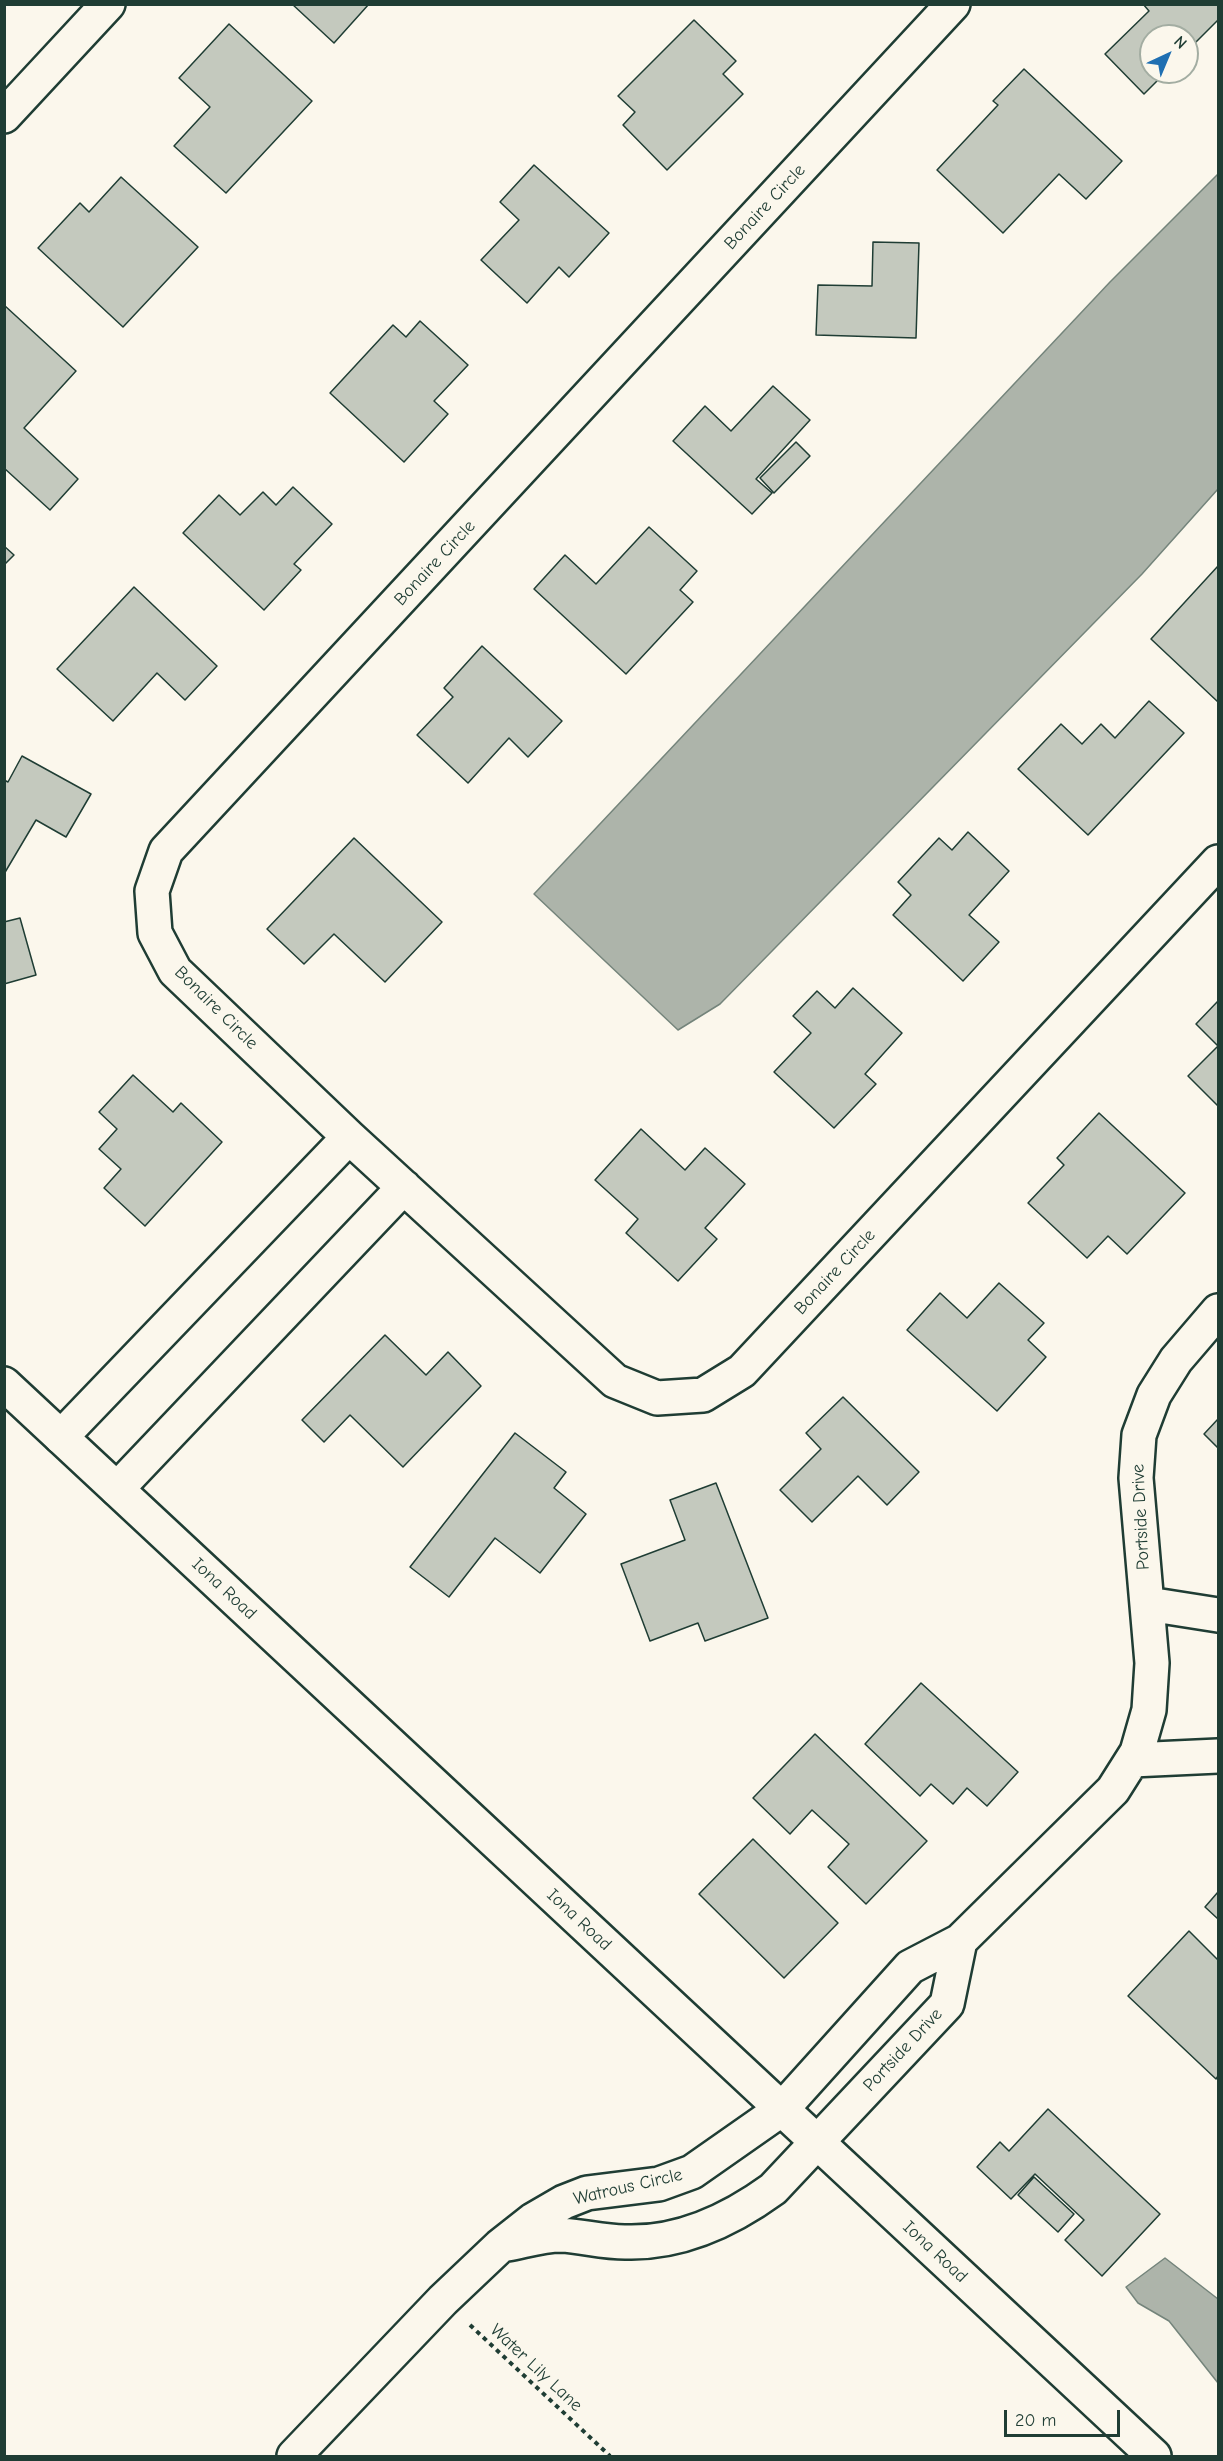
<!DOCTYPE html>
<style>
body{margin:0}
#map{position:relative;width:1223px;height:2461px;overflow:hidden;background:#fbf7ec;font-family:"Comic Neue",sans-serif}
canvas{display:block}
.frame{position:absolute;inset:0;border:6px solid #1f3d34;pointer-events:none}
.north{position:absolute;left:1139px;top:24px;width:60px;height:60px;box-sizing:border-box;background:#fbf7ec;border:2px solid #a3ada2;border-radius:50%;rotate:44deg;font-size:16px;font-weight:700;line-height:24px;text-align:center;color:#1f3d34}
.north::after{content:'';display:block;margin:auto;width:21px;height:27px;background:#1f6fb2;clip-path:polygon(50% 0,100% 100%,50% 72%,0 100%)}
.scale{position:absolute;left:1004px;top:2410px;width:116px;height:27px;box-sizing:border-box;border:3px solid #1f3d34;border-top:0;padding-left:8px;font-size:18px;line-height:21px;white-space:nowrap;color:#1f3d34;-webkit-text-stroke:4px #fbf7ec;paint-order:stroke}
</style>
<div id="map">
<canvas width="1223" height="2461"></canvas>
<div class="frame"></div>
<div class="north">N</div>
<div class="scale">20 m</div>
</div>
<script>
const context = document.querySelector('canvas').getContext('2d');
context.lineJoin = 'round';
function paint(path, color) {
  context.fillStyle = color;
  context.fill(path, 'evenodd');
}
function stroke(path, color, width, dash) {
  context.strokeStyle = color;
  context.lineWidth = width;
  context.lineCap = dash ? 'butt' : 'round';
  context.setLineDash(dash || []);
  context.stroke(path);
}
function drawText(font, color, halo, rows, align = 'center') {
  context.font = font + ' "Comic Neue",sans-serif';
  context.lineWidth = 6;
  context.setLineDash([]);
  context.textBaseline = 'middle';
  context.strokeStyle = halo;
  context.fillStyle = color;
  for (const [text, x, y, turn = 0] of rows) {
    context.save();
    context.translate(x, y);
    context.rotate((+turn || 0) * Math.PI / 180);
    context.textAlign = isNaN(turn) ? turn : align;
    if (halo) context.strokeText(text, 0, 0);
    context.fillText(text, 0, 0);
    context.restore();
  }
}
const water = new Path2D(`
 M1218,174V489L1142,574L720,1004L678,1030L534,894L1110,282Z
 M1165,2258L1218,2299V2383L1169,2321L1138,2303L1126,2287Z`);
const building = new Path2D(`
 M292,4H369L334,43Z
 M1143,4H1218V20L1187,51V36H1151V72H1166L1144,94L1105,54L1149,11Z
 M694,20L736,61L723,74L743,94L667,170L623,125L635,112L618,96Z
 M229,24L312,101L226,193L174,146L210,107L179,78Z
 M1024,69L1122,161L1086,199L1059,174L1003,233L937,170L998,105L993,101Z
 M534,165L609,233L569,277L559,267L527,303L481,260L519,220L500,202Z
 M121,177L198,247L123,327L38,248L80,203L89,212Z
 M873,242L919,243L916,338L816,335L818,285L872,286Z
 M4,305L76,371L24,428L78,479L50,510L4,468Z
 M420,321L468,365L434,401L448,414L404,462L330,393L393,325L406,337Z
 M773,386L810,420L756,479L772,493L752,514L673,441L705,406L731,431Z
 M796,442L810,456L774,493L760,478Z
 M293,487L332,524L294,564L301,570L264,610L183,533L219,495L240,515L263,492L276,505Z
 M649,527L697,571L680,590L693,602L626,674L534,589L565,555L596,584Z
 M4,546L14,555L4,565Z
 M1218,566V702L1151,639Z
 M134,587L217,666L185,700L157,673L113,721L57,669Z
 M482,646L562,721L528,757L509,738L468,783L417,735L453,697L444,688Z
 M1149,701L1184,733L1088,835L1018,769L1061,724L1082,744L1101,724L1115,738Z
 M22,756L91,794L66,837L36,820L4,874V780L8,782Z
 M968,832L1009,871L969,915L999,942L963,981L893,915L911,895L898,882L939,838L952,850Z
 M354,838L442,922L385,982L334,934L304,964L267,929Z
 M20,918L36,975L4,984V922Z
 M853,988L902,1033L865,1074L876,1084L834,1128L774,1072L811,1033L793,1016L817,991L835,1008Z
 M1218,1001V1106L1188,1076L1218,1046L1196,1024Z
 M133,1075L173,1112L181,1103L222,1142L145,1226L104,1188L121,1169L99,1149L117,1129L99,1112Z
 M1099,1113L1185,1193L1127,1254L1108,1236L1087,1258L1028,1203L1064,1165L1057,1158Z
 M641,1129L685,1170L705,1148L745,1184L705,1228L717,1239L678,1281L626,1233L638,1219L595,1180Z
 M999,1283L1044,1323L1028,1340L1046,1357L997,1411L907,1330L940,1293L967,1318Z
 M385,1335L426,1375L448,1352L481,1386L403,1467L350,1415L324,1442L302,1420Z
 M843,1397L919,1472L887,1505L858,1476L812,1522L780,1490L821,1449L806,1433Z
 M1218,1419V1448L1204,1434Z
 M515,1433L566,1472L554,1488L586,1514L540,1573L495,1538L449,1597L410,1567Z
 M716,1483L768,1618L705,1641L698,1623L650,1641L621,1564L685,1540L670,1500Z
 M921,1683L1018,1772L987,1806L967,1788L953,1804L931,1784L920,1796L865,1744Z
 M815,1734L927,1841L866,1904L828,1867L849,1844L812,1810L790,1834L753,1798Z
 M753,1839L838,1923L784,1978L699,1894Z
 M1218,1892V1919L1205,1907Z
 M1189,1931L1218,1960V2076L1216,2079L1128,1996Z
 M1048,2109L1160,2214L1102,2276L1065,2240L1084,2220L1035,2174L1011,2199L977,2167L1000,2142L1009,2151Z
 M1034,2177L1074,2214L1058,2232L1018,2195Z`);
const path = new Path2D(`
 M470,2325L610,2456`);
const minor = new Path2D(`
 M953,4L166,851L152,891L155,933L175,971L349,1137L615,1381L657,1398L703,1395L742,1371L1218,862
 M4,116L108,4
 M61,1437L349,1137
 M117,1489L404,1187
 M1148,1604L1218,1615
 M1132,1760L1218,1756
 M507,2244C524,2241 543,2235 561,2235C582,2236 603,2242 625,2242C680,2244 729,2221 773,2189L947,2004L960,1941
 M294,2456L443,2300L500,2246L533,2220L564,2202L587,2193L659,2184L692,2172L782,2109L910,1967L960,1941L1113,1790L1137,1752L1149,1710L1152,1663L1136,1478L1139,1435L1154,1395L1176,1360L1218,1311`);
const tertiary = new Path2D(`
 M4,1384L1154,2456`);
const streetNames = [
 ["Bonaire Circle",765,207,-47],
 ["Bonaire Circle",435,563,-47],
 ["Bonaire Circle",216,1008,45],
 ["Bonaire Circle",835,1272,-47],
 ["Portside Drive",1141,1517,-93],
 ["Iona Road",224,1589,43],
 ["Iona Road",579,1920,43],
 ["Portside Drive",903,2050,-47],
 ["Watrous Circle",628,2187,-13],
 ["Iona Road",935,2252,43],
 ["Water Lily Lane",536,2368,43]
];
paint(water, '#adb4aa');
stroke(water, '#74847b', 1.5);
paint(building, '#c4c9be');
stroke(building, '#1f3d34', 1.5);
stroke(minor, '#1f3d34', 38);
stroke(tertiary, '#1f3d34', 38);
stroke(path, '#1f3d34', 4, [4.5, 4.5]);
stroke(minor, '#fbf7ec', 33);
stroke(tertiary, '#fbf7ec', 33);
drawText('18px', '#1f3d34', '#fbf7ec', streetNames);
</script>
